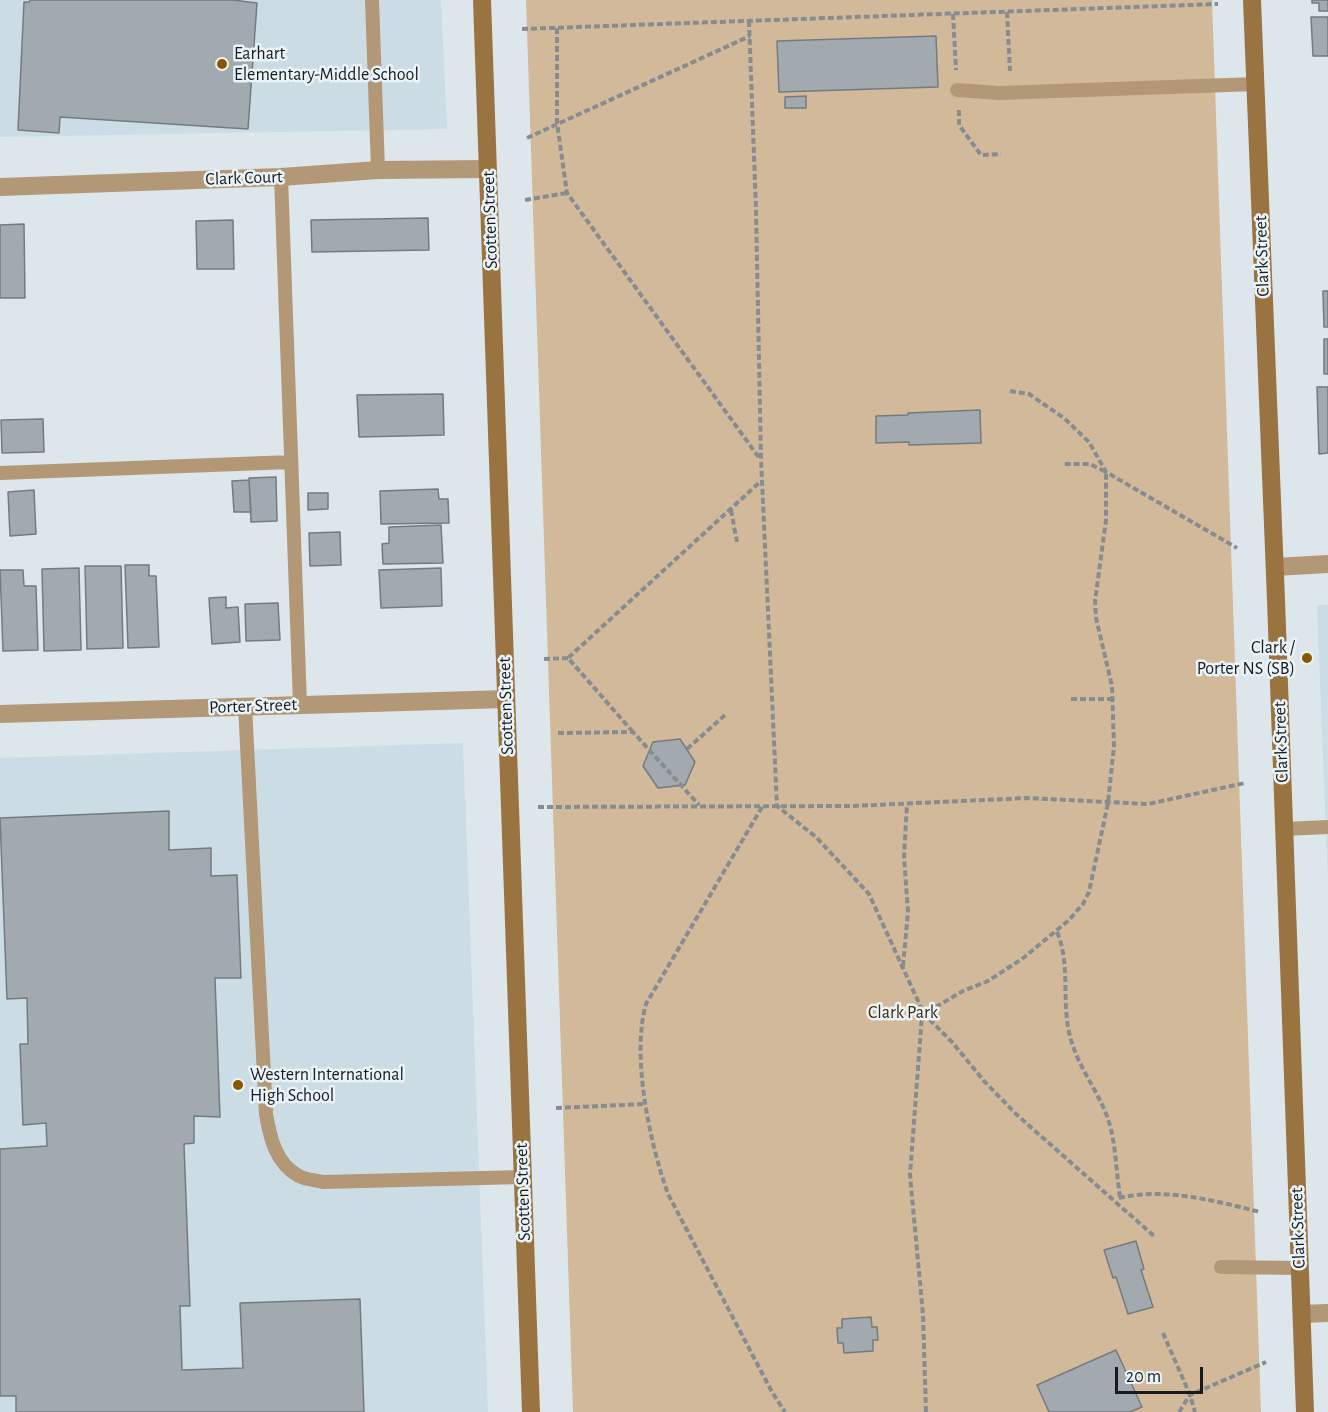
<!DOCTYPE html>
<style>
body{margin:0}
#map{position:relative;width:1328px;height:1412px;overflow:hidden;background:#dde6eb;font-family:"Alegreya Sans",sans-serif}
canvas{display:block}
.scale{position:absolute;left:1115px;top:1367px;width:88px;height:27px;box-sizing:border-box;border:3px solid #181b1d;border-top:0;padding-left:8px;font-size:18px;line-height:21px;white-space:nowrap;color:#181b1d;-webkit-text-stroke:4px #eaf3f8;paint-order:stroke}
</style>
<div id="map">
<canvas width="1328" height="1412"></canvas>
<div class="scale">20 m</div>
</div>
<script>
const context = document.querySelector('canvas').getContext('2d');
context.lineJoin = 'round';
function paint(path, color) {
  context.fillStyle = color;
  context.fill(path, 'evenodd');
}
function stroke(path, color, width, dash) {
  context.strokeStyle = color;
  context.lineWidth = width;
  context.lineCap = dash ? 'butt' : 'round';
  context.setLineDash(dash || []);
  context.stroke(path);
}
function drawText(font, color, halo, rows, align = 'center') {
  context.font = font + ' "Alegreya Sans",sans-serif';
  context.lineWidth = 5;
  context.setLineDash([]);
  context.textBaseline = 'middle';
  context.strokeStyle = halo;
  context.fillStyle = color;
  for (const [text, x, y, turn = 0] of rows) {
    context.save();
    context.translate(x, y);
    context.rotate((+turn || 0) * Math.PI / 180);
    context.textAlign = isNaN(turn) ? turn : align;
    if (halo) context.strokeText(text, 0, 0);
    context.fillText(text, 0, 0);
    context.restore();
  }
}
const built = new Path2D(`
 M0,0H441L447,129L0,137Z
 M1317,605H1328V881Z
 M463,743L488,1412H0V758Z`);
const green = new Path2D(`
 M526,0H1212L1261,1412H573Z`);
const building = new Path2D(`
 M30,0H233L257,3L248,129L60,117L59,133L18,130L24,2H29Z
 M1312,0H1328V11H1319V3H1312Z
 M1311,17H1328V56H1313Z
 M936,36L938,87L779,92L777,41Z
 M806,96V108H785V97Z
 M428,218L429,250L312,252L311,220Z
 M233,220L234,269H197L196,221Z
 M24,224L25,298H0V225Z
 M1323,291H1328V327H1324Z
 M1324,339H1328V374H1324Z
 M1317,387H1328V453L1319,454Z
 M443,394L444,435L359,437L357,395Z
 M980,410L981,443L909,445V442L876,443V416L908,415V413Z
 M43,419L44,452L2,453L1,420Z
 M276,477L277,521L251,522L249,478Z
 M249,480L251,512H234L232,481Z
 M438,489L439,499H448L449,523L381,524L380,491Z
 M34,490L36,534L10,536L8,492Z
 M308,493H328V509L308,510Z
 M441,525L443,563L383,564L382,544L389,543V527Z
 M340,532L341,565L310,566L309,533Z
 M125,565H149V576H156L159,647L128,648Z
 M85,566H121L123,648L87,649Z
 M79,568L81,650L44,651L42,569Z
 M441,568L442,606L381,608L379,570Z
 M0,570H23L24,586H36L38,650L3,651Z
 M226,597V608L238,607L240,642L212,644L209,598Z
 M278,603L280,640L246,641L245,604Z
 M680,739L695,762L685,785L658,788L643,766L653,742Z
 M169,811V850L211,848V876L237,875L241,978H215L220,1117L194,1116V1143L184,1144L190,1306H180L182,1370L243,1368L240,1303L360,1299L364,1412H16V1396H0V1149L47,1146L46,1123L23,1125L20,1044H28L27,998L7,999L0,818Z
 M1136,1241L1144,1269L1141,1270L1153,1307L1128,1314L1116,1277L1113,1278L1104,1250Z
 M871,1317L872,1327H877L878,1340H873V1351L844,1353L843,1343H838L837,1328H842V1319Z
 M1116,1350L1142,1407L1130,1412H1049L1037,1385Z`);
const path = new Path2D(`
 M1007,12L1010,71
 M953,14L956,70
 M749,21L756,210L761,459L777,806L816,837L869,894L924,1014L952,1042L984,1081L1016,1114L1154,1236
 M557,28V123L567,193L760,459
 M522,29L1218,4
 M959,110V125L981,155L1001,154
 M527,138L750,36
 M525,200L567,193
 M1010,391L1029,394L1064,418L1089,442L1106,472L1237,548
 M731,510L737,542
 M544,659L568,658
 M1071,699H1113
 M633,732L568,658L761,481
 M558,733L633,732L699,805
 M687,749L726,714
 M538,807L853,806L1027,798L1148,804L1245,783
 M762,807L646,1004C631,1056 650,1144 668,1194L772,1392L785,1412
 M1057,932C1071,965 1061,1002 1070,1036C1077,1065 1096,1088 1107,1116C1116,1141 1116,1171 1120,1197
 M903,966L908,912L904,856L907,805
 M556,1108L645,1104
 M1119,1198C1164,1187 1216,1201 1260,1212
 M1163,1333L1190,1395L1195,1412
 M926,1412L923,1315L910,1175L922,1015L963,991L988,981L1022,959L1069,920L1083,904L1089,892L1108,803L1114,746L1112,686L1096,618L1095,601L1106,520V472L1090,464H1063
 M1179,1412L1190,1395L1266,1362`);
const lane = new Path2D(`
 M372,0L378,170
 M957,90L999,93L1256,84
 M281,177L300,704
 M0,473L291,462
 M245,706L266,1114C270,1138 276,1164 299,1176C306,1180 316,1180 323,1182L523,1177
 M1284,829L1328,827
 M1221,1267L1300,1268`);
const street = new Path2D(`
 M0,187L281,177L378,170L488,169
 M1275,567L1328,564
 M0,714L506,699
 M1302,1314L1328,1313`);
const secondary = new Path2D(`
 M482,0L531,1412
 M1252,0L1276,600L1305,1412`);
const markers = [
 [222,64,6,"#885800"],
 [1307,658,6,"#885800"],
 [238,1085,6,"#885800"]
];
const poiNames = [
 ["Earhart",234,54],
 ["Elementary-Middle School",234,75],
 ["Clark /",1295,648,"right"],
 ["Porter NS (SB)",1295,669,"right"],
 ["Western International",250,1075],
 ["High School",250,1096]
];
const streetNames = [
 ["Clark Court",244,178,-2],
 ["Scotten Street",490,220,-92],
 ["Clark Street",1262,256,-92],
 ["Porter Street",253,706,-2],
 ["Scotten Street",506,706,-92],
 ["Clark Street",1281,742,-92],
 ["Scotten Street",523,1192,-92],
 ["Clark Street",1298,1228,-92]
];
const parkNames = [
 ["Clark Park",903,1013]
];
paint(built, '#ccdce5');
paint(green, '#d2b99a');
paint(building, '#a2aaaf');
stroke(building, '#747b80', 1.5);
stroke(path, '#868d90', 4, [6, 3]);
stroke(lane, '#b39878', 14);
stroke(street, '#b39878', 18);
stroke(secondary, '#997340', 18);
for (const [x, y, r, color] of markers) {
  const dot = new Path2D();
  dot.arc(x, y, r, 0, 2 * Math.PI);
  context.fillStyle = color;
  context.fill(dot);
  stroke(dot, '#eaf3f8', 2);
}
drawText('18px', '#181b1d', '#eaf3f8', poiNames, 'left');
drawText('18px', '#181b1d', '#eaf3f8', streetNames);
drawText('18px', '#402b0b', '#eaf3f8', parkNames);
</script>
